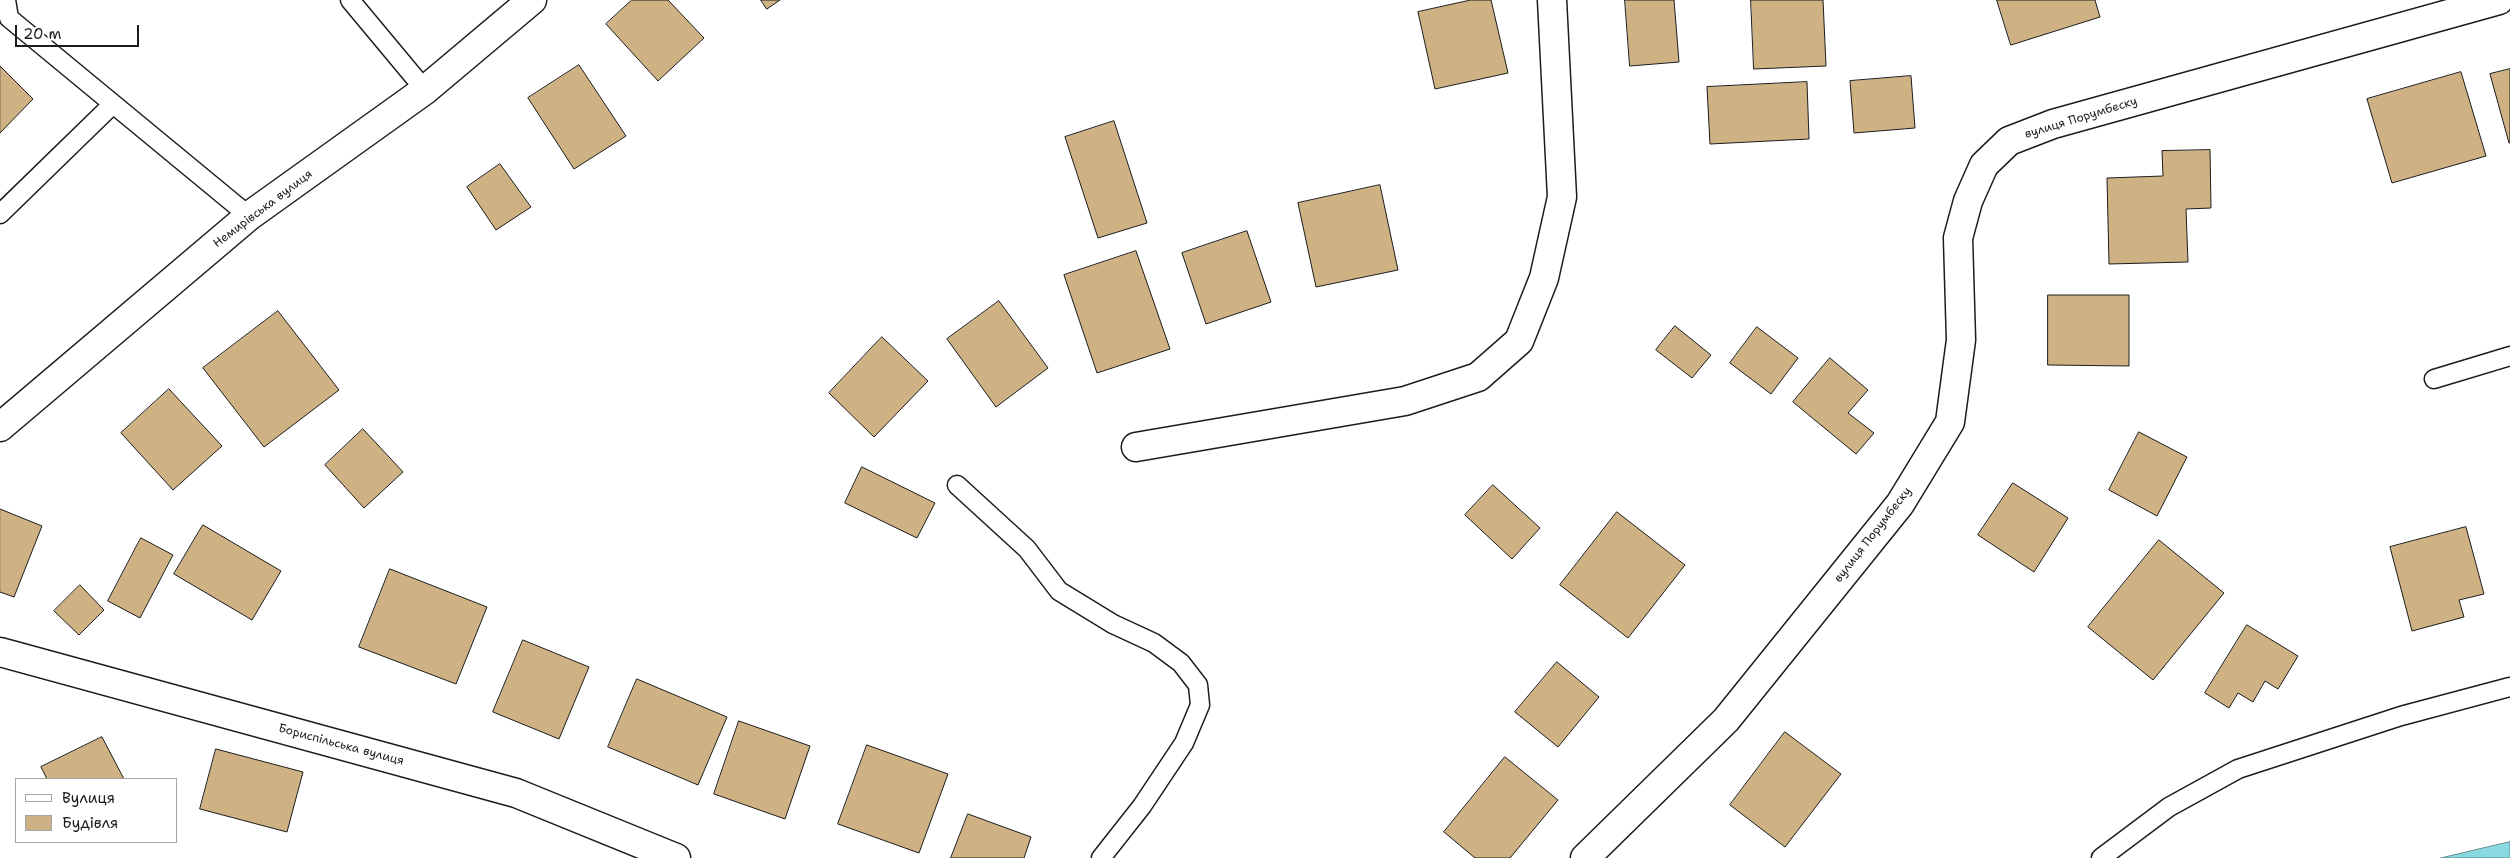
<!DOCTYPE html>
<meta charset="utf-8">
<style>
body{margin:0}
#map{position:relative;width:2510px;height:858px;overflow:hidden;background:#fff;font-family:"Shantell Sans",sans-serif}
canvas{display:block}
.legend{position:absolute;left:15px;top:778px;width:162px;height:65px;box-sizing:border-box;background:#fff;border:1px solid #a4a4a4;margin:0;padding:6px 9px;list-style:none;font-size:15px;color:#1c1c1c}
.legend li{display:flex;align-items:center;gap:10px;height:25px}
.legend b{width:25px;border:1px solid #a4a4a4}
.scale{position:absolute;left:15px;top:25px;width:124px;height:22px;box-sizing:border-box;border:2px solid #1c1c1c;border-top:0;padding-left:6px;font-size:15px;line-height:18px;white-space:nowrap;color:#1c1c1c;-webkit-text-stroke:4px #fff;paint-order:stroke}
</style>
<div id="map">
<canvas width="2510" height="858"></canvas>
<ul class="legend">
<li><b style="height:6px;background:#fff"></b>Вулиця</li>
<li><b style="height:14px;background:#cfb284"></b>Будівля</li>
</ul>
<div class="scale">20 m</div>
</div>
<script>
const context = document.querySelector('canvas').getContext('2d');
context.lineJoin = 'round';
function paint(path, color) {
  context.fillStyle = color;
  context.fill(path, 'evenodd');
}
function stroke(path, color, width, dash) {
  context.strokeStyle = color;
  context.lineWidth = width;
  context.lineCap = dash ? 'butt' : 'round';
  context.setLineDash(dash || []);
  context.stroke(path);
}
function drawText(font, color, halo, rows, align = 'center') {
  context.font = font + ' "Shantell Sans",sans-serif';
  context.lineWidth = 5;
  context.setLineDash([]);
  context.textBaseline = 'middle';
  context.strokeStyle = halo;
  context.fillStyle = color;
  for (const [text, x, y, turn = 0] of rows) {
    context.save();
    context.translate(x, y);
    context.rotate((+turn || 0) * Math.PI / 180);
    context.textAlign = isNaN(turn) ? turn : align;
    if (halo) context.strokeText(text, 0, 0);
    context.fillText(text, 0, 0);
    context.restore();
  }
}
const water = new Path2D(`
 M2510,842V858H2441Z`);
const building = new Path2D(`
 M632,0H668L704,38L658,81L606,24Z
 M761,0H780L767,9Z
 M1471,0H1491L1508,73L1435,89L1418,12Z
 M1625,0H1674L1679,62L1630,66Z
 M1751,0H1823L1826,66L1754,69Z
 M1997,0H2095L2100,17L2011,45Z
 M579,65L626,136L574,169L528,98Z
 M0,66L33,99L0,133Z
 M2510,69V143H2509L2490,74Z
 M2461,72L2486,156L2392,183L2367,99Z
 M1911,76L1915,128L1854,133L1850,81Z
 M1807,82L1809,139L1710,144L1707,87Z
 M1114,121L1147,223L1098,238L1065,137Z
 M2210,150L2211,208L2186,209L2188,262L2109,264L2107,178L2163,176L2162,151Z
 M500,164L531,207L496,230L467,187Z
 M1380,185L1398,270L1316,287L1298,203Z
 M1247,231L1271,302L1206,324L1182,253Z
 M1136,251L1170,349L1097,373L1064,275Z
 M2048,295H2129V366L2048,365Z
 M999,301L1048,368L996,407L947,339Z
 M278,311L339,390L264,447L203,368Z
 M1675,326L1711,355L1692,378L1656,350Z
 M1757,327L1798,358L1771,394L1730,363Z
 M882,337L928,381L874,437L829,393Z
 M1830,358L1868,390L1848,413L1874,433L1856,454L1793,402Z
 M169,389L222,446L173,490L121,433Z
 M363,429L403,472L364,508L325,465Z
 M2139,432L2187,457L2157,516L2109,490Z
 M862,467L935,503L917,538L845,503Z
 M2013,483L2068,518L2034,572L1978,535Z
 M1493,485L1540,528L1512,559L1465,515Z
 M0,509L42,526L14,597L0,592Z
 M1617,512L1685,565L1628,638L1560,585Z
 M203,525L281,571L252,620L174,574Z
 M2466,527L2484,594L2459,600L2464,617L2412,631L2390,547Z
 M141,538L173,555L140,618L108,601Z
 M2159,540L2224,593L2153,680L2088,627Z
 M390,569L487,607L456,684L359,647Z
 M80,585L104,610L79,635L54,611Z
 M2247,625L2298,656L2278,689L2265,681L2253,702L2238,693L2229,708L2205,693Z
 M523,640L589,667L559,739L493,712Z
 M1557,662L1599,697L1558,747L1515,712Z
 M637,679L727,717L698,785L608,747Z
 M739,721L810,746L785,819L714,794Z
 M1785,732L1841,774L1785,847L1730,805Z
 M102,737L124,779H47L41,767Z
 M867,745L948,774L919,853L838,824Z
 M216,749L303,772L287,832L200,809Z
 M1505,757L1558,800L1510,858H1475L1444,832Z
 M968,814L1031,837L1024,858H951Z`);
const lane = new Path2D(`
 M6,0L9,18L249,216
 M350,0L425,90
 M0,214L113,104
 M2434,379L2510,356
 M957,485L1027,549L1059,591L1113,624L1154,643L1181,663L1198,685L1200,705L1184,743L1142,806L1101,858
 M2101,858L2169,807L2238,769L2401,716L2510,687`);
const street = new Path2D(`
 M0,427L249,216L425,90L532,0
 M1136,447L1405,401L1478,377L1519,341L1544,278L1562,197L1552,0
 M0,652L516,793L676,858
 M1585,858L1726,720L1900,504L1950,422L1961,340L1958,238L1968,201L1984,165L2009,141L2053,124L2499,0`);
const streetNames = [
 ["вулиця Порумбеску",2081,118,-17],
 ["Немирівська вулиця",263,209,-37],
 ["вулиця Порумбеску",1873,535,-52],
 ["Бориспільська вулиця",341,745,15]
];
paint(water, '#88d9e0');
stroke(water, '#5d8d92', 1);
paint(building, '#cfb284');
stroke(building, '#1c1c1c', 1);
stroke(lane, '#1c1c1c', 21);
stroke(street, '#1c1c1c', 31);
stroke(lane, '#fff', 18);
stroke(street, '#fff', 28);
drawText('12px', '#1c1c1c', '#fff', streetNames);
</script>
